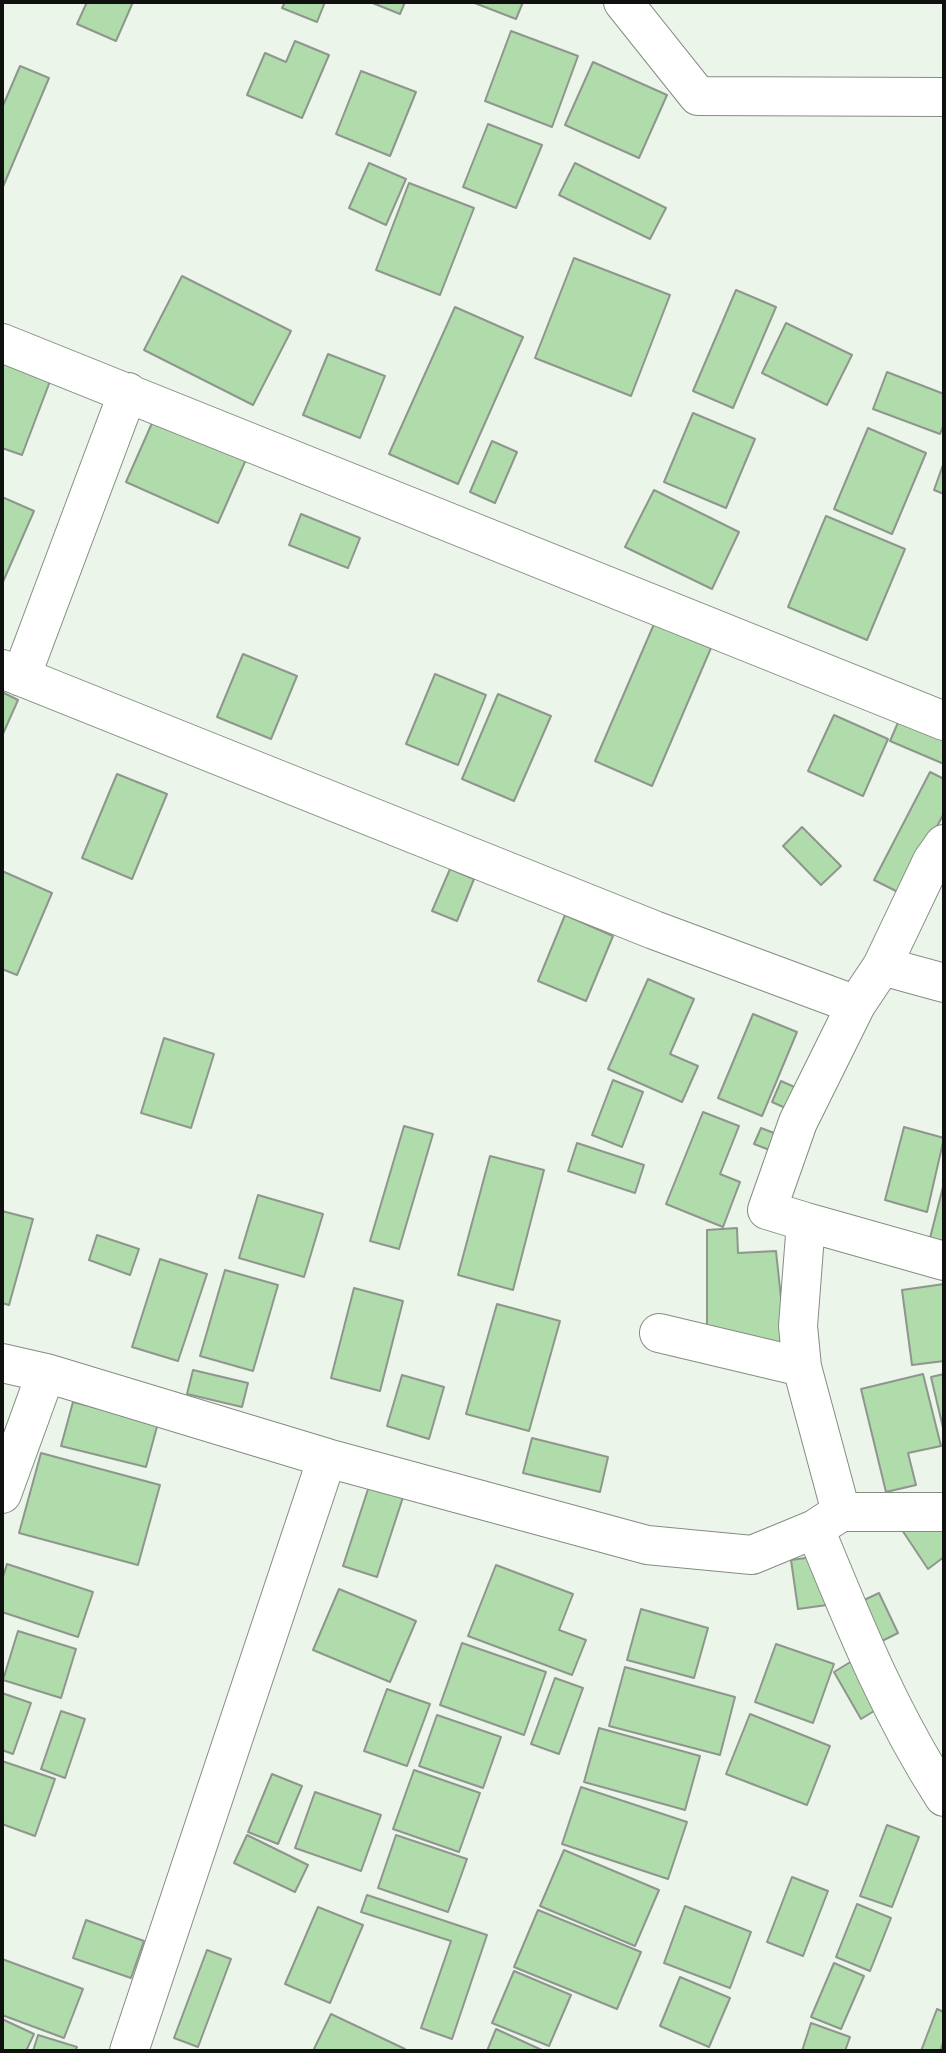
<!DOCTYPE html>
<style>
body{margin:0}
#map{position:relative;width:946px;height:2053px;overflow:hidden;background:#ebf5ea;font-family:"Golos Text",sans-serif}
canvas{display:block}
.frame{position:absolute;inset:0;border:4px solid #0e110e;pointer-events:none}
</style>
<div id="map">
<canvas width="946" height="2053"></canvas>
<div class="frame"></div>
</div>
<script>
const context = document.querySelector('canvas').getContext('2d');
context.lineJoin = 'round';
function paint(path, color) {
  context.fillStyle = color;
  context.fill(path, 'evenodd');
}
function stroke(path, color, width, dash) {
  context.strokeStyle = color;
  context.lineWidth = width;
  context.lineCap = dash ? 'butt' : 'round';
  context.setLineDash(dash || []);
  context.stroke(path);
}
const building = new Path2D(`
 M87,2H133L116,41L77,24Z
 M285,2H325L317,22L282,8Z
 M370,2H405L400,14Z
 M472,2H523L516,19Z
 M511,31L578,56L552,127L485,101Z
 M295,41L329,55L302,118L247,95L265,53L286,62Z
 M593,62L667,95L639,158L565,125Z
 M20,66L49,78L2,189V108Z
 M361,71L416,92L390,156L336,134Z
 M488,124L542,145L516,208L463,187Z
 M369,163L406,179L386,225L349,208Z
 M575,163L666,208L650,239L559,195Z
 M409,183L474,208L440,295L376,270Z
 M574,258L670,295L631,396L535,358Z
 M182,276L291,331L253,405L144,350Z
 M736,290L776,307L733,408L693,391Z
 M455,307L523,337L458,484L389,454Z
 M786,323L852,355L827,405L762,373Z
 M328,354L385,376L360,438L303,415Z
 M2,357L52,376L22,455L2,448Z
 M887,372L944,394V424L940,434L873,409Z
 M693,413L755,439L726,508L664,482Z
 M156,414L248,455L218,523L126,482Z
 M868,428L926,453L892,534L834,509Z
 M492,441L517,452L495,503L470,492Z
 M944,462V494L934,490Z
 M654,490L739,532L712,589L625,547Z
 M2,497L34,511L2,584Z
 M301,514L360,538L348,568L289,545Z
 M826,516L905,549L867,640L788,607Z
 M654,624L711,648L652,786L595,761Z
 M243,654L297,676L271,739L217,717Z
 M435,674L486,695L458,765L406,744Z
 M2,692L18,700L2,736Z
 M498,694L551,716L514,801L462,779Z
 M834,715L888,739L863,796L808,771Z
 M900,718L944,738V764L890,741Z
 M930,772L944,779V813L902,894L874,880Z
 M117,774L167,794L132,879L82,858Z
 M802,827L841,866L821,885L783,846Z
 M450,869L474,879L457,921L432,911Z
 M2,871L52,893L17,975L2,969Z
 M565,915L613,936L586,1001L538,981Z
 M648,979L694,999L670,1054L698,1066L682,1102L608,1069Z
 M753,1014L797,1032L762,1116L718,1098Z
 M164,1038L214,1054L191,1128L141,1113Z
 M613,1080L643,1092L622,1147L592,1135Z
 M781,1081L808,1093L799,1114L772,1102Z
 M703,1112L739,1126L720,1174L740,1182L723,1227L666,1204Z
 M404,1126L433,1134L399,1249L370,1241Z
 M904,1127L944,1138L927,1212L885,1200Z
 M761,1128L787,1138L780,1154L754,1144Z
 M577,1143L644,1165L635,1193L568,1171Z
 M490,1156L544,1170L513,1290L458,1275Z
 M944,1183V1241L930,1238Z
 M258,1195L323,1214L304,1277L239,1258Z
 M2,1211L33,1219L9,1305L2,1303Z
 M737,1228L738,1253L776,1251L786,1345L707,1331V1230Z
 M97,1235L139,1249L130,1275L89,1260Z
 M160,1259L207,1274L178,1361L132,1347Z
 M225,1270L278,1285L253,1371L200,1356Z
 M944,1284V1361L912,1365L902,1290Z
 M354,1288L403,1301L380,1391L331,1378Z
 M497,1304L560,1321L529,1431L466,1414Z
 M193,1370L248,1383L242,1407L187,1394Z
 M923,1374L941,1446L908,1453L916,1485L886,1492L861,1389Z
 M944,1374V1432L931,1377Z
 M402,1375L444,1387L429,1439L387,1426Z
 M73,1402L158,1423L146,1467L61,1446Z
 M532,1438L608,1457L600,1492L523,1473Z
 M41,1453L160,1485L138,1565L19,1533Z
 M372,1477L406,1488L377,1577L343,1566Z
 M943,1525L944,1557L928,1569L900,1527Z
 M820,1556L827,1605L798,1609L791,1560Z
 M7,1564L93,1592L78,1637L2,1612V1580Z
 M496,1565L573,1594L559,1630L586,1640L572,1675L468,1636Z
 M339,1589L416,1621L390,1682L313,1650Z
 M879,1593L898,1633L880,1642L860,1602Z
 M641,1609L708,1628L694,1678L627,1660Z
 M18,1631L76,1649L61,1698L3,1680Z
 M462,1643L546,1672L524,1735L440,1705Z
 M776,1644L834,1664L813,1723L755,1702Z
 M852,1661L879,1708L861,1719L834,1672Z
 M625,1667L735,1697L720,1755L609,1726Z
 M555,1678L583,1688L559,1754L531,1744Z
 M387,1689L430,1704L407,1766L364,1751Z
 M2,1693L31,1703L13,1754L2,1750Z
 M61,1711L85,1719L65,1778L41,1769Z
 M750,1714L830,1746L807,1805L726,1774Z
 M437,1715L501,1737L483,1788L419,1766Z
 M599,1728L700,1756L685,1810L584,1782Z
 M2,1761L55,1779L35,1836L2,1824Z
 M414,1770L480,1793L459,1852L393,1829Z
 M272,1774L302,1786L278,1844L248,1832Z
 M581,1787L687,1822L668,1879L562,1844Z
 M315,1792L381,1815L361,1871L295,1848Z
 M887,1825L919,1837L892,1907L860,1896Z
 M247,1835L308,1865L295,1892L234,1863Z
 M396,1835L467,1859L448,1912L378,1888Z
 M564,1850L659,1890L635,1946L540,1906Z
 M792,1877L828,1891L803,1956L767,1942Z
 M367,1895L487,1935L452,2039L421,2028L451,1941L361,1912Z
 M857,1904L891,1918L870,1971L836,1957Z
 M685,1906L751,1932L730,1988L664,1963Z
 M318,1907L363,1925L330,2003L285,1984Z
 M538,1910L641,1952L617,2009L514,1967Z
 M86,1920L144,1941L131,1978L73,1958Z
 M207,1950L231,1959L198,2047L174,2038Z
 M2,1959L83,1989L64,2038L2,2015Z
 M834,1963L864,1976L841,2029L811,2017Z
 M514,1971L571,1995L549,2046L492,2023Z
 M680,1977L730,1998L709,2047L660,2026Z
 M937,2009L944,2012V2040L940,2051H921Z
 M331,2014L405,2049L404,2051H313Z
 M2,2019L34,2034L26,2051H2Z
 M811,2023L850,2037L845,2051H802Z
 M496,2029L544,2051H487Z
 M38,2035L77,2047L75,2051H33Z`);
const street = new Path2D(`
 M623,2L698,96L944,97
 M2,343L944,721
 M2,669L654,930L856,1005
 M21,677L128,392
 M882,966L944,983
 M806,1222L944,1261
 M659,1333L802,1367
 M2,1363L46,1373L327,1458L647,1545L752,1555L815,1529L841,1512H944
 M2,1494L46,1373
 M841,1512L802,1367L798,1326L806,1222L767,1210L798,1122L856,1005L882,966L932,861L944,844
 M815,1529C854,1624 888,1710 944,1797
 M129,2051L327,1458`);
paint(building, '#b0dbab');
stroke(building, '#8e968d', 2);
stroke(street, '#858d83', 40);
stroke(street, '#fff', 38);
</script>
